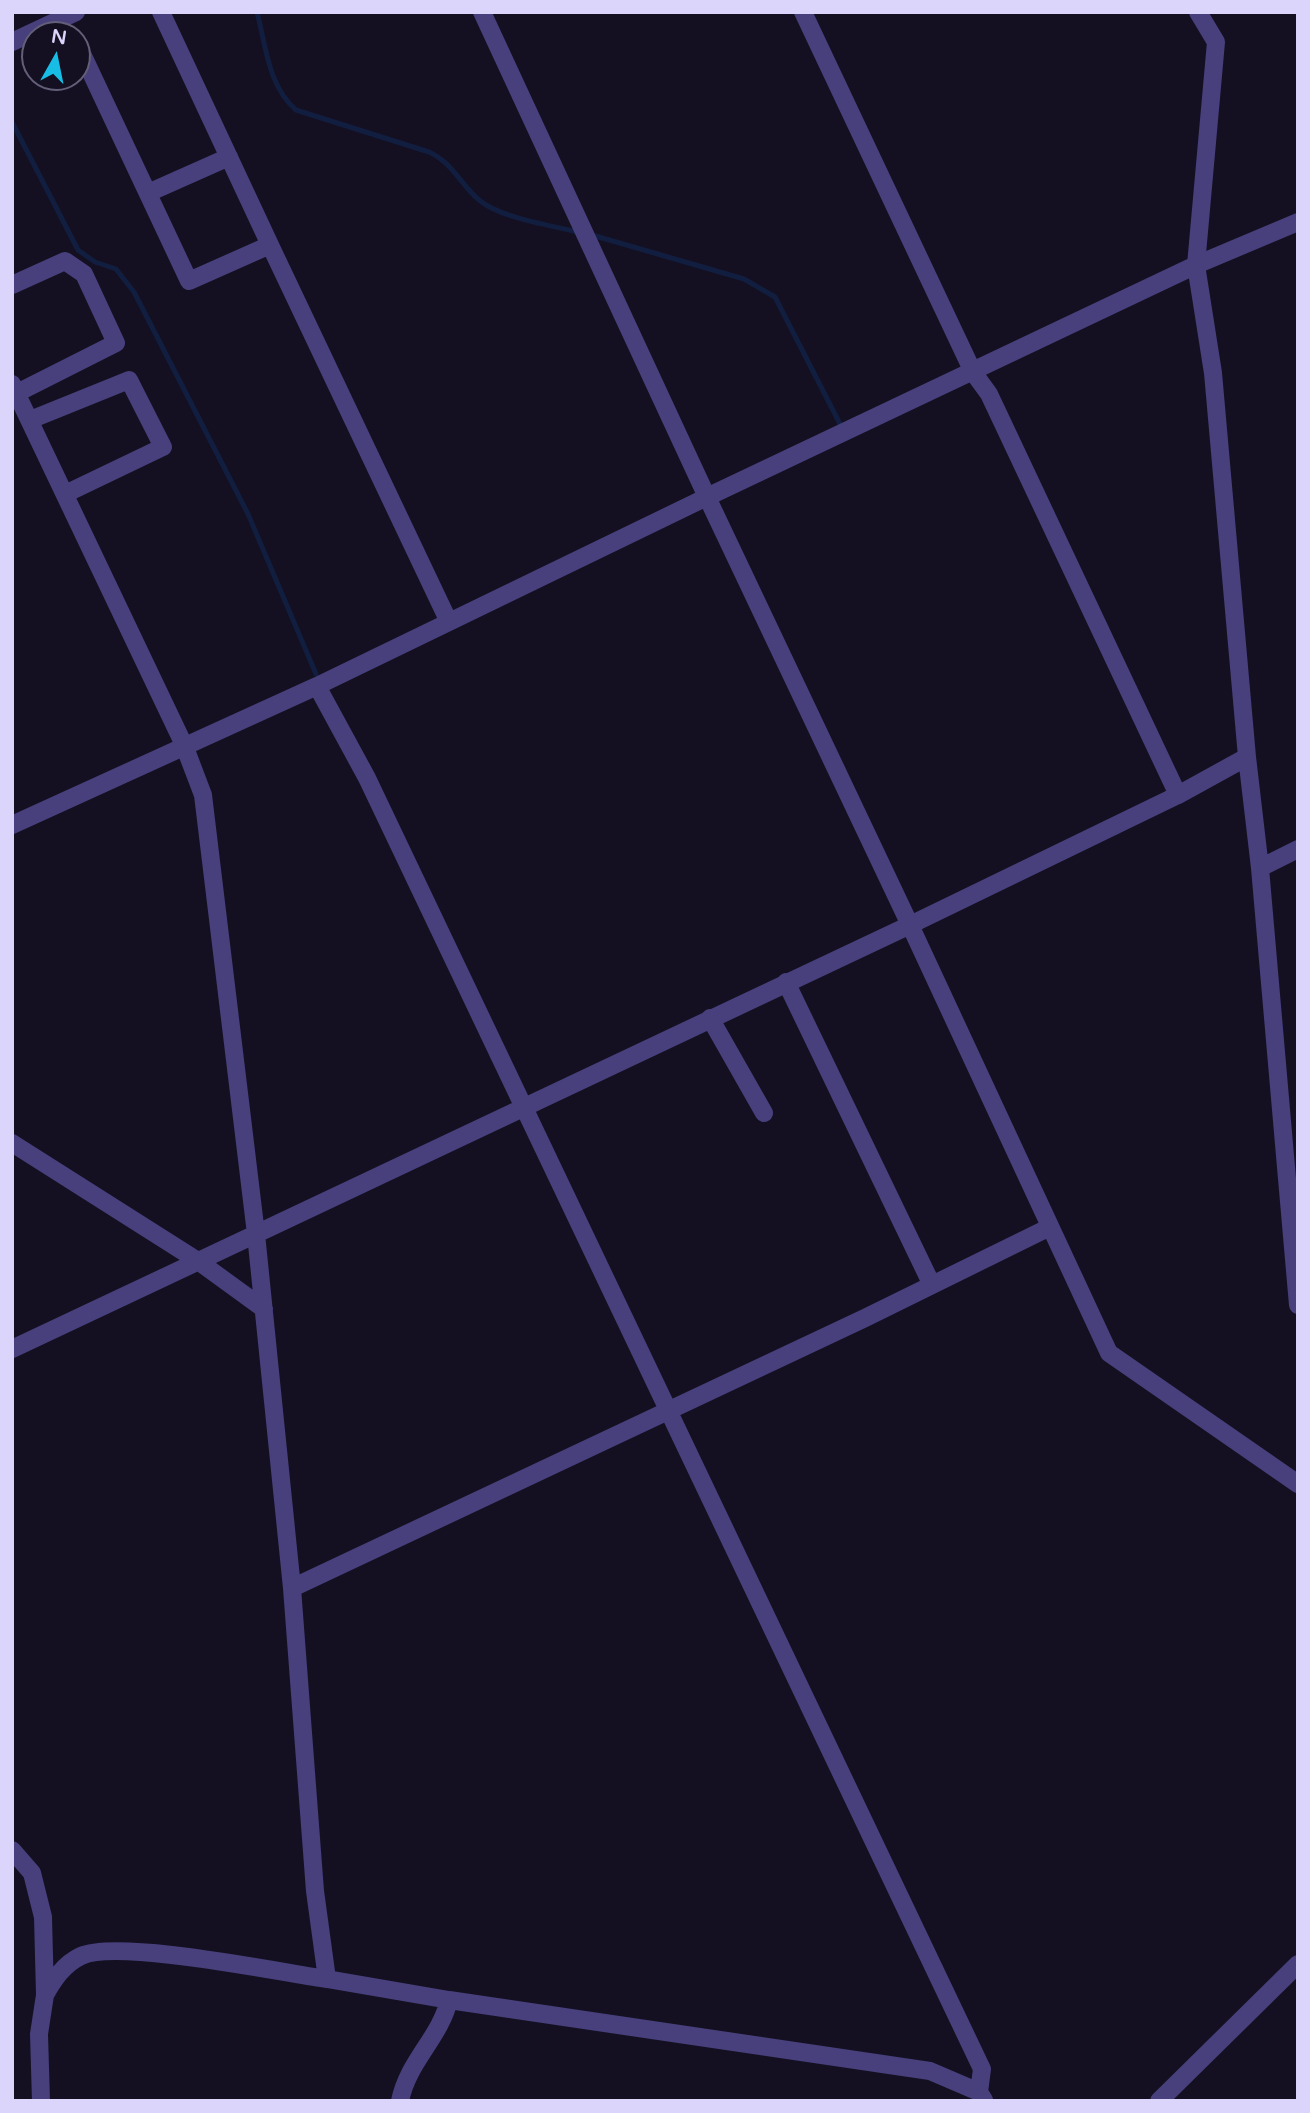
<!DOCTYPE html>
<style>
body{margin:0}
#map{position:relative;width:1310px;height:2113px;overflow:hidden;background:#141021;font-family:"Varela Round",sans-serif}
canvas{display:block}
.frame{position:absolute;inset:0;border:14px solid #dcd5fb;pointer-events:none}
.north{position:absolute;left:21px;top:21px;width:70px;height:70px;box-sizing:border-box;background:#141021;border:2px solid #645f78;border-radius:50%;rotate:9deg;font-size:19px;font-weight:700;line-height:28px;text-align:center;color:#dcd5fb}
.north::after{content:'';display:block;margin:auto;width:24px;height:32px;background:#17bde4;clip-path:polygon(50% 0,100% 100%,50% 72%,0 100%)}
</style>
<div id="map">
<canvas width="1310" height="2113"></canvas>
<div class="frame"></div>
<div class="north">N</div>
</div>
<script>
const context = document.querySelector('canvas').getContext('2d');
context.lineJoin = 'round';
function stroke(path, color, width, dash) {
  context.strokeStyle = color;
  context.lineWidth = width;
  context.lineCap = dash ? 'butt' : 'round';
  context.setLineDash(dash || []);
  context.stroke(path);
}
const stream = new Path2D(`
 M257,12C266,46 268,86 296,110L429,152C453,163 460,184 479,200C500,218 550,225 577,232
 M12,122L78,250L95,262L116,269L134,292L248,514L316,674
 M592,235L744,279L775,297L840,424`);
const street = new Path2D(`
 M161,12L270,245
 M803,12L973,372L989,394L1178,795
 M1198,12L1216,42L1196,265L1213,373L1247,757L1178,795L910,925L1109,1353L1298,1484
 M12,42L76,12
 M77,43L189,281L270,245L448,620
 M148,193L229,157
 M12,285L65,261L84,274L116,343L17,393
 M12,384L184,745L203,795L256,1234L12,1349
 M30,420L129,380L163,447L65,494
 M317,686L367,778L982,2069L979,2092
 M1247,757L1260,868L1298,1305
 M12,825L317,686L707,497L482,12
 M1260,868L1298,849
 M786,982L931,1283
 M710,1018L764,1113
 M12,1143L198,1261L264,1309
 M292,1588L865,1318L1050,1227
 M12,1850L32,1873L43,1917L45,1995C54,1979 64,1964 81,1956C118,1939 279,1972 327,1979L315,1891L292,1588L256,1234L910,925L707,497L1196,265L1298,222
 M327,1979L449,2000L930,2071L979,2092L984,2100
 M41,2101L39,2034L45,1995
 M400,2101C408,2061 440,2038 449,2000
 M1159,2101L1298,1964`);
stroke(stream, '#111e40', 5);
stroke(street, '#47407c', 18);
</script>
